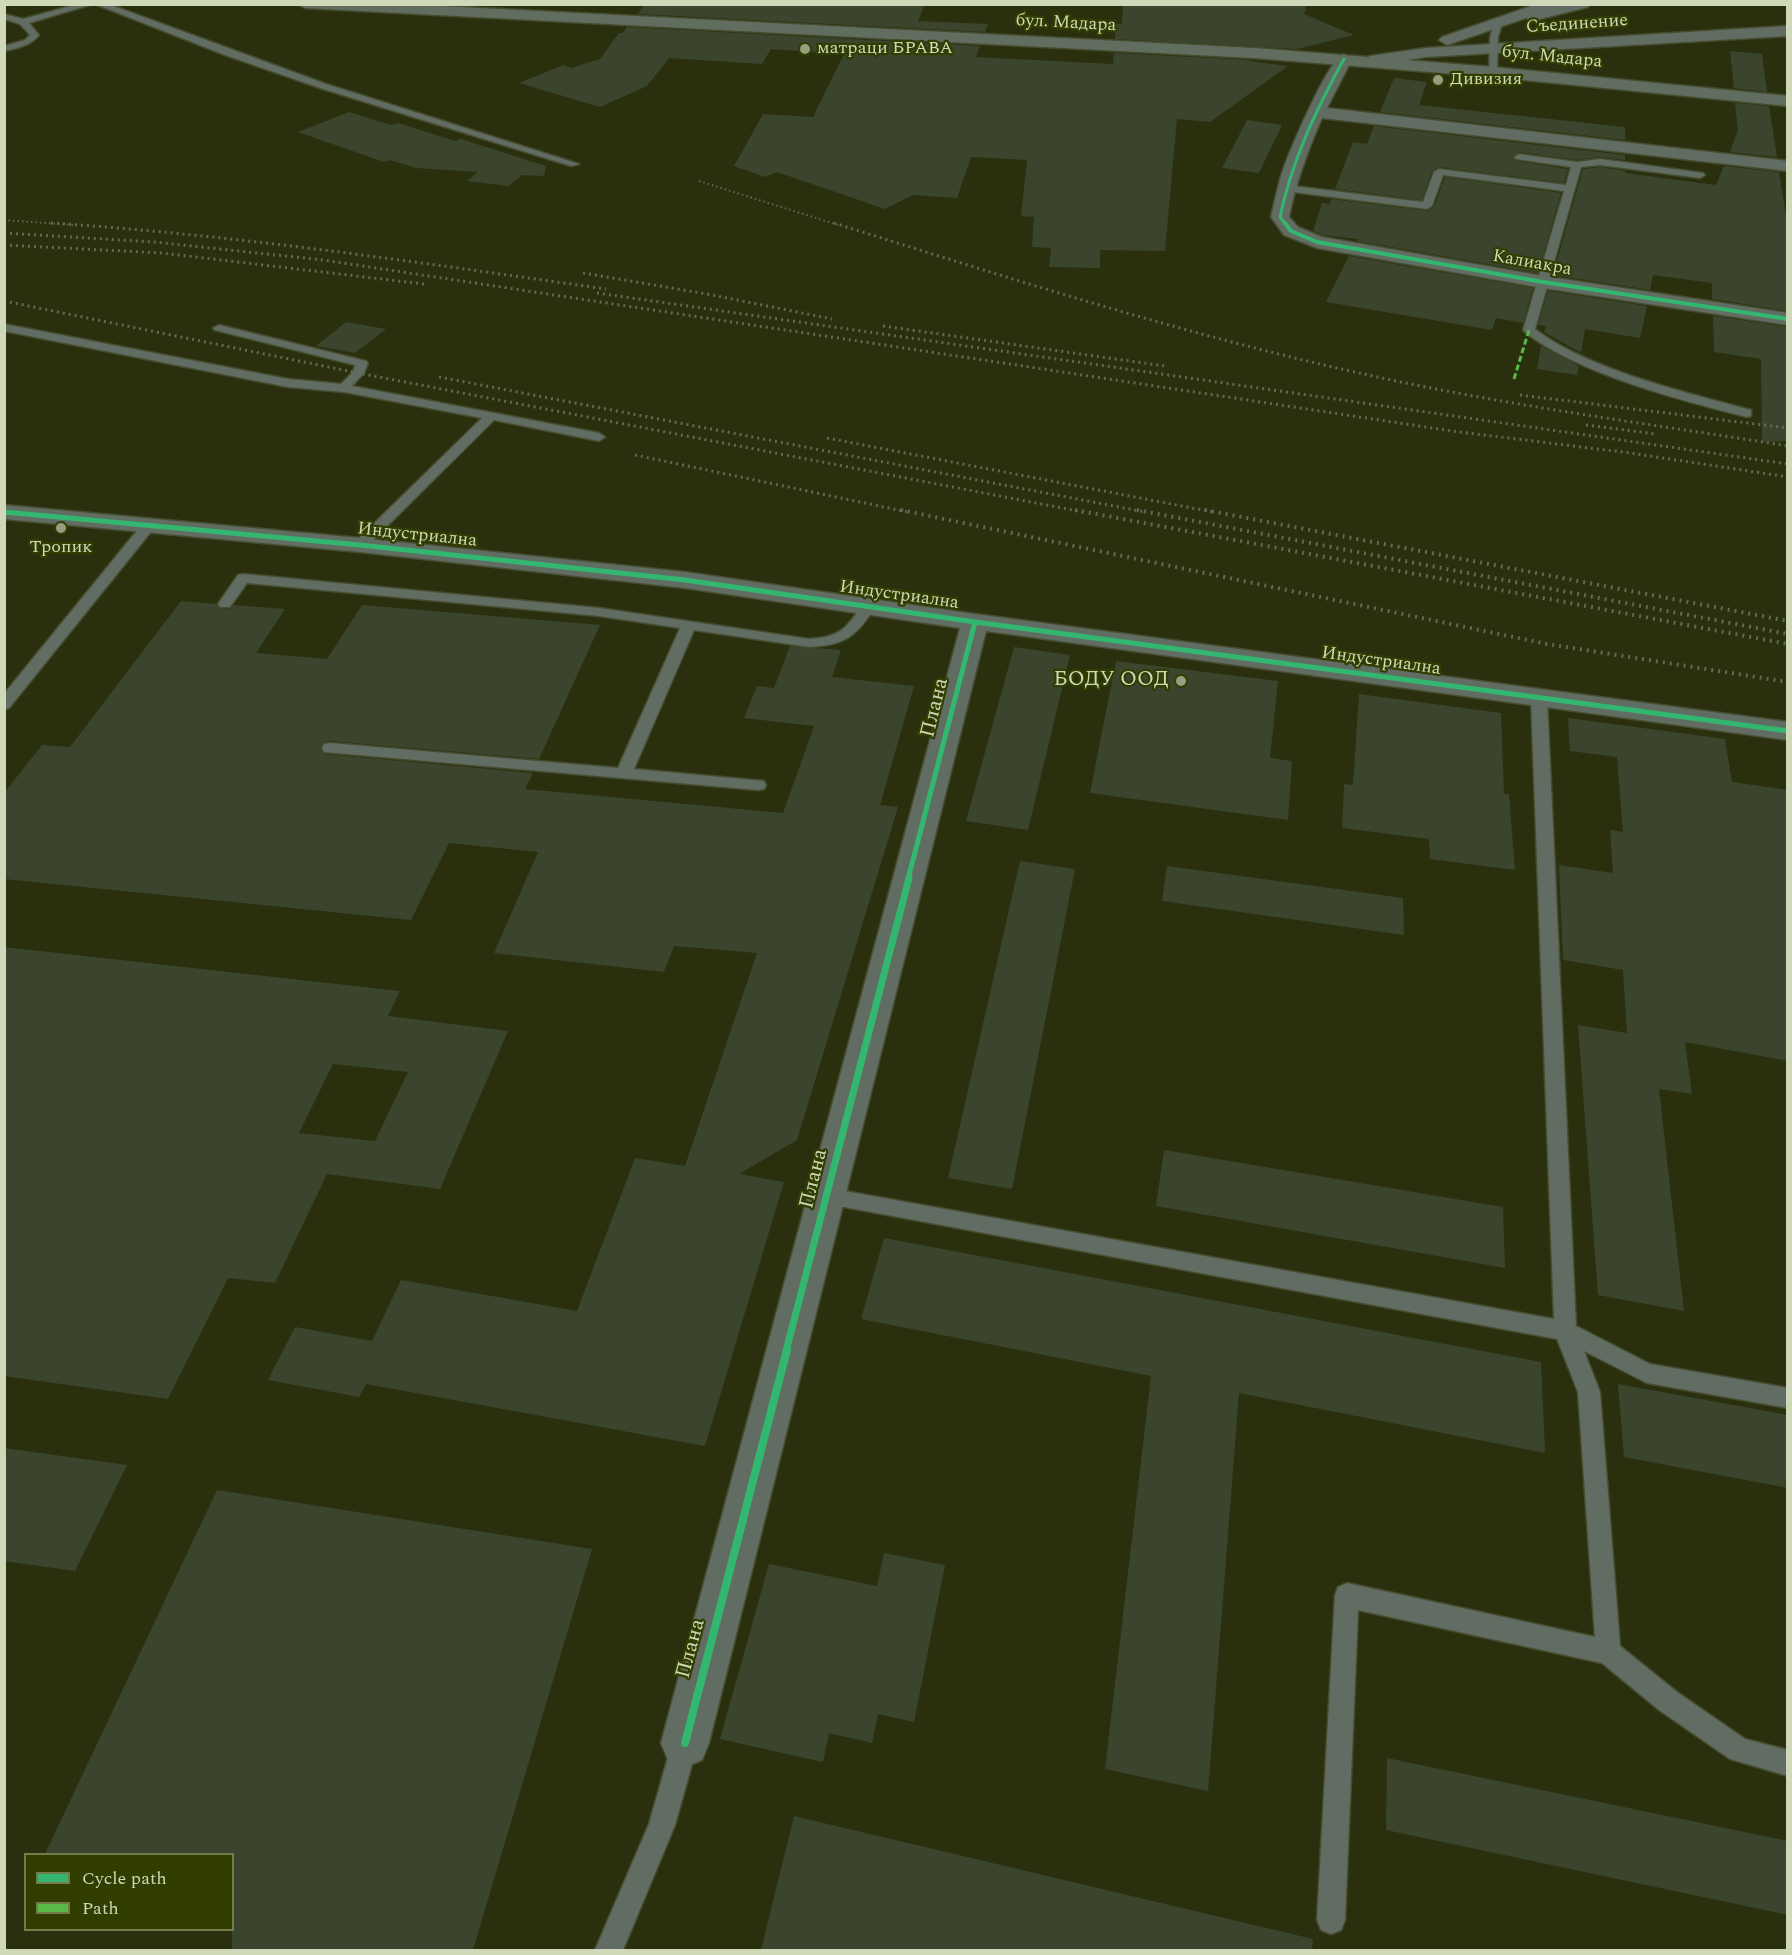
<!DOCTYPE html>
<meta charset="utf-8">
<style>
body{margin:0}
#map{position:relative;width:1792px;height:1955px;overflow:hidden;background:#2a300e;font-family:Spectral,serif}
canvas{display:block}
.frame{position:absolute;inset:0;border:6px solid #cfd9ba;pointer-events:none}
.legend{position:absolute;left:24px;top:1853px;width:210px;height:78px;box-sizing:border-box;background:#323e00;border:2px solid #717c4a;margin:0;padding:8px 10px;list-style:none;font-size:18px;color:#cfd9ba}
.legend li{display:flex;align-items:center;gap:12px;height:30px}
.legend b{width:30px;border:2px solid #717c4a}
</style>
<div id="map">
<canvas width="1792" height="1955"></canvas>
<div class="frame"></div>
<ul class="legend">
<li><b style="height:8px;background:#33b770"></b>Cycle path</li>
<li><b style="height:8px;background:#58b947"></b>Path</li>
</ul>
</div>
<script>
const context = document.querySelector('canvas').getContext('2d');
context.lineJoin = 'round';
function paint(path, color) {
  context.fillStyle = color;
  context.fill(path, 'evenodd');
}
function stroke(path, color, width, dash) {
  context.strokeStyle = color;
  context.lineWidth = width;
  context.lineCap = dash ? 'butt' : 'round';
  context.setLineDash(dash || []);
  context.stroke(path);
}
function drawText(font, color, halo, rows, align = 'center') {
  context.font = font + ' Spectral,serif';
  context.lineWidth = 4.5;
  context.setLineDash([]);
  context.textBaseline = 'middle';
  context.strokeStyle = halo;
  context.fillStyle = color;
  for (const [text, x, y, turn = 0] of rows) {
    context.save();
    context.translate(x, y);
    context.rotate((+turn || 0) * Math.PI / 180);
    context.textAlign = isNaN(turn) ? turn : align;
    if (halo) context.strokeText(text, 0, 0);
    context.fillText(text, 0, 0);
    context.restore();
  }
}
const building = new Path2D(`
 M645,4H925L918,21L988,24L985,32L638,14Z
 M1123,4H1307L1304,14L1354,35L1297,49L1115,39L1116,24H1122Z
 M627,27L980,46L976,57L1113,64L1114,53L1251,60L1249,61L1288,66L1210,122L1177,119L1165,251L1100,250V268L1049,267L1051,248L1032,247L1034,217L1021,216L1027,160L971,157L957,198L913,195L885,209L777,172L765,177L734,166L763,114L813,117L844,54L771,49L762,64L669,58L647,86L600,107L519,83L563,65L571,68L600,59L619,33H623Z
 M1730,51L1762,54L1767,92L1734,88Z
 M1394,78L1427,82L1419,105L1625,127V140L1380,112Z
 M1735,103L1769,106L1777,157L1730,152L1738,130Z
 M349,112L391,125L398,123L455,141L461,139L546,166L544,176L522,175L508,186L467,181L478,172L416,168L390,160L384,162L298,132Z
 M1247,120L1282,125L1259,173L1222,168Z
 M1374,126L1625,155V160L1600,157L1577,160L1519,152L1512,157L1516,161L1568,169L1564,183L1439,167L1432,171L1422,200L1335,189L1353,142L1367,144Z
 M1724,166L1779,172L1788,228V311L1712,299V283L1653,275L1650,290L1553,275L1583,169L1600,167L1625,171V173L1716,185Z
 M1445,177L1561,193L1538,273L1357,241L1358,239L1322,235L1313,231L1322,203L1330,204L1331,199L1428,211L1434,207Z
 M1349,256L1533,288L1523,323L1496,318L1492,330L1326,302Z
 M1548,291L1647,306L1640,338L1585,329L1581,353L1544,332L1546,326L1538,325Z
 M1713,316L1788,327V441L1762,442L1761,359L1714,352Z
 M346,322L386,329L355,353L316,346Z
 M1541,346L1579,366L1577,375L1537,369Z
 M181,601L216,604L220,609H230L234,605L285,609L256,653L327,659L362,605L600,625L539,759L330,741L324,742L320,747L324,754L533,773L525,789L783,813L814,726L744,718L757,686L774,688L790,646L841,650L832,677L914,686L880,805L898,807L797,1140L739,1174L784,1182L705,1446L366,1384L359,1397L268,1380L295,1327L372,1341L401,1280L577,1311L635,1158L685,1166L757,953L674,946L664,972L494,953L538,852L449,843L411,920L4,879V793L42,745L70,747Z
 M1014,647L1070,655L1028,830L966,821Z
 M1116,661L1278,681L1270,758L1292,761L1288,820L1090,793Z
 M1359,694L1501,713L1504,794H1509L1515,870L1430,859L1429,839L1342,828L1344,784L1353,785Z
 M1568,718L1725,739L1732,782L1788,790V1061L1685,1042L1692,1094L1659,1089L1684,1311L1598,1295L1578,1025L1627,1033L1623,970L1563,960L1559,865L1613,873L1610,830L1623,832L1617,757L1570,751Z
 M1020,861L1075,869L1012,1189L948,1178Z
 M1167,866L1403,898L1404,935L1162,901Z
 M4,947L400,991L388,1016L508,1031L440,1189L327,1174L275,1283L228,1278L168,1399L4,1376ZM333,1064L408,1072L375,1141L299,1133Z
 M1164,1150L1503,1207L1505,1268L1156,1206Z
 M884,1238L1541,1362L1545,1453L1239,1393L1208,1791L1105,1769L1151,1376L861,1319Z
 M1618,1384L1788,1415V1488L1624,1457Z
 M4,1448L127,1465L75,1571L4,1561Z
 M217,1490L592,1549L473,1950H232V1854H45Z
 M884,1553L945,1565L914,1722L878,1714L872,1743L829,1733L823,1762L720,1739L769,1564L877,1586Z
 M1387,1758L1788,1841V1915L1386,1830Z
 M794,1816L1313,1939L1312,1950H761Z`);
const service = new Path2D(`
 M78,4H93L29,23L39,35C30,46 18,48 4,51V46L25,40L30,35L20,24L4,19V14L23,19Z
 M95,4H108L326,84L579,164L571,166L320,88L225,55Z
 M1498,22L1502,24L1498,37L1497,72L1493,75L1489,72L1490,37L1494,24Z
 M1519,154L1577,162L1600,159L1703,173L1705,175L1700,178L1600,165L1581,167L1535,329C1586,369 1688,393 1751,410V416L1747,417C1683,401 1576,373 1525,332L1523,330L1564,191L1443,175L1432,206L1427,209L1285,191L1280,188L1285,185L1423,202L1434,172L1439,169L1566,185L1571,167L1516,159L1514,157Z
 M4,324L288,379L341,384L353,372L355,365L215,330L213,328L219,325L366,361L368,363L364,373L352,386L599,433L605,437L599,441L494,420L365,548L360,549L353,545L355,542L482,418L344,392L288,387L4,331Z
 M149,521L154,522L156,525L154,528L9,708L4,710V694L144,522Z
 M243,574L599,608L809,639C840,637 846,629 863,604H873L875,607C856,637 845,645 809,647L694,630L634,769L764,781L766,785L764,789L758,790L324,752L322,748L324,744L330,743L618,768L680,628L599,616L247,583L230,607H220L218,604L220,601L238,575Z
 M1539,693L1547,698L1576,1326L1650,1364L1788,1388V1408L1647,1383L1584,1351L1600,1392L1620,1646L1677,1692L1745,1739L1788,1750V1776L1730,1759L1659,1710L1602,1663L1358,1610L1345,1920L1341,1930L1331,1934L1321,1930L1317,1920L1335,1595L1338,1587L1347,1583L1595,1637L1578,1392L1557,1339L828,1204L821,1202L818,1196L821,1190L828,1188L1554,1319L1531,698Z
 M685,1730L694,1734L698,1743L675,1825L623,1950H595L649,1824L672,1743L676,1734Z`);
const minor = new Path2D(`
 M1537,4H1590L1588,7L1532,21L1526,18L1447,45L1439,40L1442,37Z
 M1788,26V36L1426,57L1370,66L1362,61L1370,56L1426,48Z
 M1344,54L1352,59L1327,108L1788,161V171L1322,118C1308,150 1296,182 1289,217L1298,227L1322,237L1543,276L1788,313V325L1543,288L1317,248L1284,235L1271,217C1274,203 1277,190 1281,176C1287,157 1328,58 1344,54Z
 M4,505L360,538L685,572L975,614L1788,722V740L986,631L709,1743L702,1760L685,1767L668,1760L661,1743L960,628L685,588L360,552L4,519Z`);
const secondary = new Path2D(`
 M298,4H402L1254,48L1493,67L1788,96V106L1493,77L1254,58L305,8Z`);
const railFar2 = new Path2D(`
 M699,181L838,225
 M4,220L74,225`);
const railFar1 = new Path2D(`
 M51,223C237,235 422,263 606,289
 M834,223C1037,287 1242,353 1452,392C1563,413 1676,428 1788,446
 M4,233L154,242L323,260L1452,431L1630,453L1788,477
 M4,245L162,253L424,284
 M583,273L707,294L832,319
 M597,293L1788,464
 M4,301L358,373L1083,512
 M883,326L1165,366
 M439,377L1145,512
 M1520,395L1788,428
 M1586,425L1656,434
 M827,438L1213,512
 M635,455L908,512`);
const rail = new Path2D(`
 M901,510L1547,644L1788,682
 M1075,510L1788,644
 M1137,510L1788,634
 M1205,510L1788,621`);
const quiet = new Path2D(`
 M1514,379L1529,330`);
const cyclewayFar4 = new Path2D(`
 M1286,225L1280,217C1292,160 1316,110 1344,59`);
const cyclewayFar3 = new Path2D(`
 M1285,223L1291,231L1317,242L1543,282L1788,319`);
const cyclewayFar2 = new Path2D(`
 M4,512L360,545L685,580L975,622L1788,731
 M908,879L975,622`);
const cyclewayFar1 = new Path2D(`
 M786,1351L909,878`);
const cycleway = new Path2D(`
 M685,1743L787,1350`);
const markers = [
 [805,49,6,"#959e7e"],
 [1438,80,6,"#959e7e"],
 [61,528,6,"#959e7e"],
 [1181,681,6,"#959e7e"]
];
const farStreetnames = [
 ["бул. Мадара",1066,24,3],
 ["Съединение",1577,25,-4],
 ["бул. Мадара",1552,58,6],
 ["Калиакра",1532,264,10],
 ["Индустриална",417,536,6],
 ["Индустриална",899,596,8],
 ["Индустриална",1381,662,8]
];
const farPoinames = [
 ["матраци БРАВА",817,49],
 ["Дивизия",1450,80],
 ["Тропик",61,548,"center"]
];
const poiNames = [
 ["БОДУ ООД",1169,681]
];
const streetNames = [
 ["Плана",936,708,-76],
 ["Плана",815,1179,-76],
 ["Плана",692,1649,-75]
];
paint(building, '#3b452d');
stroke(service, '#464c2f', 3);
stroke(minor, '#464c2f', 3);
stroke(secondary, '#464c2f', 3);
paint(service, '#616c62');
paint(minor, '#616c62');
paint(secondary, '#616e5f');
stroke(railFar2, '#616a55', 2, [1.5, 3]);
stroke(railFar1, '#616a55', 3, [2, 4]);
stroke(rail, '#616a55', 4, [2, 5]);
stroke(quiet, '#58b947', 3, [6, 3]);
stroke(cyclewayFar4, '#33b770', 3);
stroke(cyclewayFar3, '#33b770', 4);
stroke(cyclewayFar2, '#33b770', 5);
stroke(cyclewayFar1, '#33b770', 7);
stroke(cycleway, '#33b770', 8);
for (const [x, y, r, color] of markers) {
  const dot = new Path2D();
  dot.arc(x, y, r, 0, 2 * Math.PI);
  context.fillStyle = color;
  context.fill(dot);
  stroke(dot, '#323e00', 2);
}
drawText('18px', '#cfd9ba', '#323e00', farStreetnames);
drawText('18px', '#cfd9ba', '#323e00', farPoinames, 'left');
drawText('21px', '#cfd9ba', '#323e00', poiNames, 'right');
drawText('21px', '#cfd9ba', '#323e00', streetNames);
</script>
